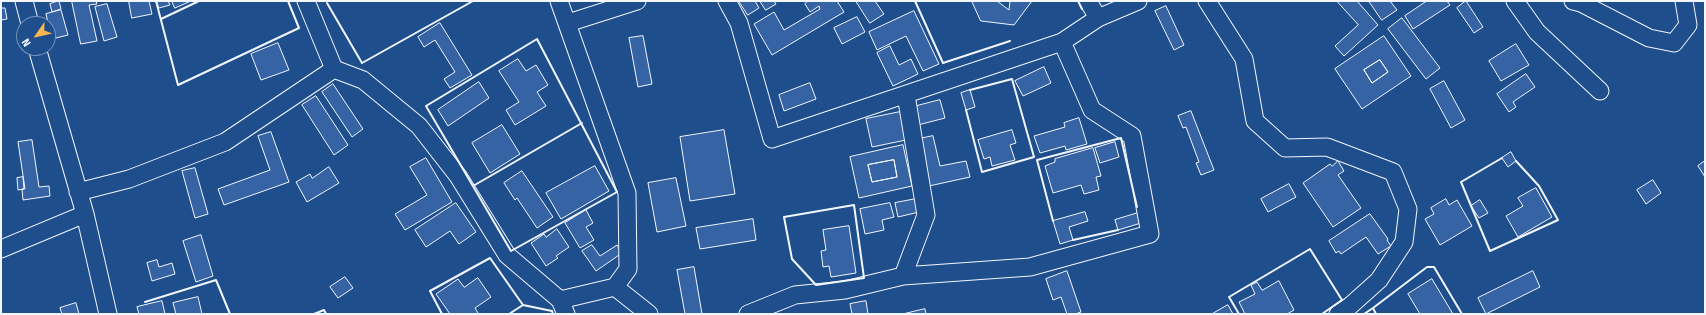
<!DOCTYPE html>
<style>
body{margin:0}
#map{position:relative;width:1706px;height:315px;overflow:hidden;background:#1f4e8c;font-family:"Fira Sans Condensed",sans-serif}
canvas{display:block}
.frame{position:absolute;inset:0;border:2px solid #f2f6ff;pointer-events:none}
.north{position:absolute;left:16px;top:16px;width:40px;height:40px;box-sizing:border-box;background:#1f4e8c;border:1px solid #7391ba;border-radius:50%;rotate:236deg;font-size:11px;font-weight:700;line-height:16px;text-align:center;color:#f2f6ff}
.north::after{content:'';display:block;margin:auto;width:14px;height:18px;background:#ffb74d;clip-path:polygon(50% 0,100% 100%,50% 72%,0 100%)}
</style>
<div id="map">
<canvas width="1706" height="315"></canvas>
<div class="frame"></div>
<div class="north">N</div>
</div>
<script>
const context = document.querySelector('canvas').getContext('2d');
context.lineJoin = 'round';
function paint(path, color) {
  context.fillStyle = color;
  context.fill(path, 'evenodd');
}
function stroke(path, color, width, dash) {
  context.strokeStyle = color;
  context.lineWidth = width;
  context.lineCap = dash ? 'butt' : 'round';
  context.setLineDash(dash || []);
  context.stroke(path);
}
const building = new Path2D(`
 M59,1L61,9L52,12L50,4Z
 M72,1H96L97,4L89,5L97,41L81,44Z
 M129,1H149L152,14L132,18Z
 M157,1H168L170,5L159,8Z
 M172,1H191L175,8Z
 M739,1H755L759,8L748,15Z
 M760,1H774L776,4L766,10Z
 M808,1H837L844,12L772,55L754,24L774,12L784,30L820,9L819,6L810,12L805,4Z
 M856,1H875L884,14L870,23Z
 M972,1H997L1009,10L1010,1H1032L1014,25L981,21Z
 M1337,1H1357L1378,25L1344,56L1335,46L1358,25Z
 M1369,1H1390L1397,10L1382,20Z
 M1427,1H1447L1450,5L1413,29L1405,16Z
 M1466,1L1483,27L1474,33L1457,8Z
 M107,4L117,37L104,41L95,7Z
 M1166,6L1184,45L1174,50L1155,11Z
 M1,8H5L7,19L1,20Z
 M61,10L68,35L52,39L46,14Z
 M914,11L939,64L923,71L906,36L877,50L869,32Z
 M857,17L865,32L842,44L834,28Z
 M1402,18L1440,68L1426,79L1388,29Z
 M440,23L472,75L450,88L444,79L455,72L435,40L424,47L418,37Z
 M643,36L652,84L638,87L629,38Z
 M1384,36L1411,76L1362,109L1335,69ZM1380,60L1388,72L1372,83L1364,70Z
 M278,43L289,70L261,80L251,54Z
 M1516,44L1529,65L1501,81L1489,61Z
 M890,46L899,65L911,59L918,74L893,86L877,53Z
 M518,59L526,71L536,65L548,85L537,92L546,106L515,125L506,110L519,102L499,71Z
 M1380,60L1388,72L1372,83L1364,70Z
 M1044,67L1051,83L1023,96L1015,81Z
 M1526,74L1535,87L1513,102L1516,107L1509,112L1497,94Z
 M1444,81L1465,120L1451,128L1430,89Z
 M479,82L489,98L448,126L438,110Z
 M810,83L816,99L784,111L779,95Z
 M333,84L363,129L352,137L322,92Z
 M970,90L975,107L966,110L961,93Z
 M316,96L348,145L334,155L302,105Z
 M940,100L945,118L918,125L913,107Z
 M1191,111L1214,170L1201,175L1196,163L1199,162L1186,127L1183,128L1178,116Z
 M900,112L906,140L872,147L866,119Z
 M1079,118L1087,144L1066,150L1065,146L1040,153L1034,136L1065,127L1064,123Z
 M502,125L520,154L490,173L472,143Z
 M724,130L735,194L690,201L680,137Z
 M1012,130L1016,143L1010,145L1015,160L992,166L990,157L984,159L978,140Z
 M271,132L289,182L224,205L218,189L270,170L258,136Z
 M933,136L940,166L966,161L970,177L929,186L919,139Z
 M32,140L39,187L49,186L50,196L23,200L22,189H25L18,142Z
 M1115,142L1119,157L1100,163L1095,148Z
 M903,145L912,186L859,198L850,157ZM894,160L897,177L872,182L868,165Z
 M1093,148L1101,176L1096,177L1099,190L1084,194L1081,185L1053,193L1045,166L1055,162V159Z
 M1511,152L1516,161L1508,167L1502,158Z
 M426,158L452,202L405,230L395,214L427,195L410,167Z
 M894,160L897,177L872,182L868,165Z
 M1338,161L1344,171L1338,175L1361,208L1333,227L1303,183L1330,164L1332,166Z
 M1705,161V177L1698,166Z
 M595,166L609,191L561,219L546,193Z
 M329,167L339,183L307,202L296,182L310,174L312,178Z
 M195,168L208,214L195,218L182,171Z
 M522,171L553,217L537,228L517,198L515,200L504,183Z
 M23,177L24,189L18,190L17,178Z
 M676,178L686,226L657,232L648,183Z
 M1653,180L1661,193L1646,204L1637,190Z
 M1289,184L1296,197L1268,212L1261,199Z
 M1536,188L1552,217L1518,237L1506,216L1523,206L1518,198Z
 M916,199L919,212L898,217L895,203Z
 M1446,199L1449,205L1457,200L1472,226L1440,245L1425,219L1434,214L1431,208Z
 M1480,200L1488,213L1479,218L1471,206Z
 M456,203L476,232L459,244L450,231L426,247L415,230Z
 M890,203L894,217L882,220L884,230L865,234L860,209Z
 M586,210L593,223L586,227L594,240L580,248L565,223Z
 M1085,212L1088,221L1069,227L1073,240L1060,244L1053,221Z
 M1138,213L1141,223L1118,230L1115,220Z
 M1370,214L1388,239L1387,240L1391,246L1378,254L1366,237L1341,254L1339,251L1336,253L1329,241Z
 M753,219L756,240L700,249L696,228Z
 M849,226L856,273L831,277L829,266L823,267L821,251L826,250L823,230Z
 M557,229L569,247L556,256L558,258L546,266L531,243L544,234L546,237Z
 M201,235L213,276L196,282L183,241Z
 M592,245L600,256L617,245L622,253L596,271L582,251Z
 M157,260L159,267L172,263L175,274L152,281L147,263Z
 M694,267L702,314H685L677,270Z
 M1067,271L1081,312L1075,314H1067L1061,297L1053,300L1046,279Z
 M1533,271L1540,287L1486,314L1478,298Z
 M345,277L353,288L338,298L330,287Z
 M478,278L491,297L475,308L478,313L477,314H450L436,294L458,279L464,287Z
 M1432,279L1453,314H1420L1408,294Z
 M1279,281L1294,310L1287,314H1245L1239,302L1255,294L1251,285L1257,282L1262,290Z
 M198,297L202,314H176L173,303Z
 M162,301L165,314H139L137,307Z
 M866,301L868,314H852L850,304Z
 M76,303L79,314H62L60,308Z
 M1228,305L1233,314H1212Z
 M925,309L926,314H903Z`);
const minor = new Path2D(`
 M24,1L30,24
 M306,1L334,69L363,80L419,126L458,176L507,255L560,300L566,314
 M559,1L627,193L628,269L615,287
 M727,1L739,23L772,139L1062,42L1098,18L1138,1
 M1088,1L1098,18
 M1207,1L1244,59L1255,121L1285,148L1327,147L1393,172L1408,209L1404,242L1379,280L1350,306L1338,314
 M1515,1L1537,32L1600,91
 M1573,1L1581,3L1649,38L1674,43L1688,25L1684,1
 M568,23L637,1
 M37,48L85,214L108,314
 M78,192L129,179L225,142L334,69
 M1,249L85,214
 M903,276L1030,267L1150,234L1132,136L1092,110L1062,42
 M560,300L615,287L649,314
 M748,314L795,295L845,290L903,276L926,215L906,95`);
const wall = new Path2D(`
 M156,1L178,85L299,28L288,1
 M915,1L943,63L1010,41
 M1078,1L1082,9
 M327,3L362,63L473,1
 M161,19L199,1
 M537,39L617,192L511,251L426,106Z
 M966,110L982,172L1034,157L1012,79L970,90
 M1502,158L1461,182L1490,251L1558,220L1539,186L1516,161
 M473,186L582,123
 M854,205L864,278L816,285L792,259L784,217Z
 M1053,221L1037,160L1121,138L1137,207
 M1073,240L1118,230
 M145,302L216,280L230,314
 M523,305L552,311L553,314
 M314,314L324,310L326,314
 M442,314L430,291L490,258L523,305L509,314
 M1239,314L1229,297L1310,249L1342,300L1322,314
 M1364,314L1373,308
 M1376,314L1373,308L1427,267H1434L1462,314`);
paint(building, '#3563a3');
stroke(building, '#f2f6ff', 1);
stroke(minor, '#f2f6ff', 19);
stroke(minor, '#1f4e8c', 17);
stroke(wall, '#f2f6ff', 2);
</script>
